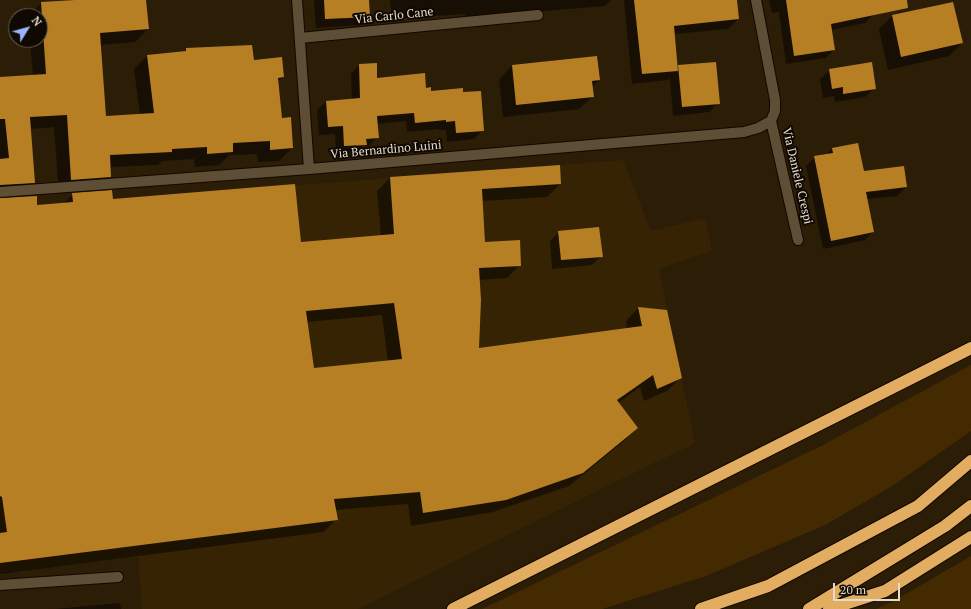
<!DOCTYPE html>
<style>
body{margin:0}
#map{position:relative;width:971px;height:609px;overflow:hidden;background:#2c1d06;font-family:"PT Serif",serif}
canvas{display:block}
.north{position:absolute;left:8px;top:8px;width:40px;height:40px;box-sizing:border-box;background:#0f0902;border:1px solid #655d53;border-radius:50%;rotate:53deg;font-size:11px;font-weight:700;line-height:16px;text-align:center;color:#e5dbcd}
.north::after{content:'';display:block;margin:auto;width:14px;height:18px;background:#9cb4fd;clip-path:polygon(50% 0,100% 100%,50% 72%,0 100%)}
.scale{position:absolute;left:833px;top:583px;width:67px;height:18px;box-sizing:border-box;border:2px solid #e5dbcd;border-top:0;padding-left:5px;font-size:12px;line-height:14px;white-space:nowrap;color:#e5dbcd;-webkit-text-stroke:3px #0f0902;paint-order:stroke}
</style>
<div id="map">
<canvas width="971" height="609"></canvas>
<div class="north">N</div>
<div class="scale">20 m</div>
</div>
<script>
const context = document.querySelector('canvas').getContext('2d');
context.lineJoin = 'round';
function paint(path, color) {
  context.fillStyle = color;
  context.fill(path, 'evenodd');
}
function stroke(path, color, width, dash) {
  context.strokeStyle = color;
  context.lineWidth = width;
  context.lineCap = dash ? 'butt' : 'round';
  context.setLineDash(dash || []);
  context.stroke(path);
}
function drawText(font, color, halo, rows, align = 'center') {
  context.font = font + ' "PT Serif",serif';
  context.lineWidth = 4;
  context.setLineDash([]);
  context.textBaseline = 'middle';
  context.strokeStyle = halo;
  context.fillStyle = color;
  for (const [text, x, y, turn = 0] of rows) {
    context.save();
    context.translate(x, y);
    context.rotate((+turn || 0) * Math.PI / 180);
    context.textAlign = isNaN(turn) ? turn : align;
    if (halo) context.strokeText(text, 0, 0);
    context.fillText(text, 0, 0);
    context.restore();
  }
}
const built = new Path2D(`
 M623,160L651,231L705,218L712,251L659,269L695,443L358,609H142L138,557L0,573V208Z`);
const green = new Path2D(`
 M971,365V431L894,485L825,525L706,576L602,609H482L821,446Z
 M971,556V609H876L894,601Z`);
const shadow = new Path2D(`
 M90,0H145L148,29L135,42L100,45L106,117L140,115L134,69L147,56L183,52L186,49L253,61L283,77L277,82L281,119L292,148L279,161L258,162L257,154L229,155L219,165L195,167L194,159L162,161L158,165L109,167L110,177L97,190L59,193L54,127L30,129L34,182L21,195L15,196L16,198L36,206L63,204L73,194L112,200L300,244L381,236L377,191L390,178L560,184L547,197L482,201L485,243L520,265L507,278L479,280L478,349L627,329L626,321L638,308L680,378L667,391L644,401L640,387L618,403L637,428L624,441L569,486L493,512L411,526L408,504L335,510L336,519L324,532L0,574V78L33,76L30,40H40V16H29L41,3ZM382,315L388,362L313,369L307,322Z
 M314,0H368L369,16L360,25L316,28Z
 M390,0H611L605,6L508,14L465,23V14L392,19Z
 M624,0H736L738,19L728,29L674,34L677,68L679,66L718,103L709,112L673,116L670,78L668,80L632,84Z
 M769,0H870L873,15L865,23L831,30L834,50L826,58L786,64L779,12L772,13Z
 M953,3L962,43L949,56L888,70L879,29L892,16Z
 M359,65L376,79L425,89L430,92L462,93L483,130L474,139L447,142L446,130H438V129L407,132L406,121L377,124V137L369,146H363L357,153L336,154L335,134L319,135L317,110L326,102L352,100L351,74Z
 M512,66L599,80L592,87L593,96L579,109L503,117L499,79Z
 M830,70L875,88L865,97L835,102L834,96L823,98L820,79Z
 M832,149L863,172L906,187L897,196L867,199L873,231L865,240L823,249L806,166L815,157L826,155Z
 M559,232L601,256L592,265L552,269L550,241Z
 M120,603L121,609H55Z`);
const building = new Path2D(`
 M75,0H146L149,29L100,33L106,116L154,113L147,55L186,51V48L252,45L254,60L282,57L284,77L278,78L282,118L291,117L293,148L270,150V141L233,143V152L207,154V147L172,149V152L110,155L111,177L71,180L67,115L30,117L35,183L0,185V159L9,158L5,119H0V77L46,74L41,2Z
 M324,0H369L370,17L325,19Z
 M634,0H737L739,19L674,26L678,71L642,74Z
 M786,0H907L908,8L831,24L835,50L794,56Z
 M953,2L963,43L901,57L892,15Z
 M597,56L600,80L592,81L594,97L516,105L512,65Z
 M716,62L720,104L682,107L678,65Z
 M872,62L876,89L843,94V87L832,89L829,69Z
 M377,63V78L425,73L426,88L431,87V91L463,88V92L481,91L484,131L456,133L455,121L446,122V120L415,123L414,113L377,116L379,138L366,139L367,145L344,146L343,126L328,127L326,101L360,98L359,64Z
 M858,143L864,171L904,166L907,187L866,192L874,232L831,241L814,156L833,153L832,148Z
 M560,165L561,184L482,189L485,242L520,240L521,266L479,268L481,300L479,348L642,326L638,307L667,310L682,378L657,389L653,375L617,400L638,428L583,473L506,500L423,513L420,492L334,499L338,520L0,563V533L7,532L2,497L0,496V198L37,196V205L73,202L72,193L112,190L113,199L295,184L301,242L394,234L390,177ZM394,303L402,359L314,368L306,311Z
 M599,227L603,257L561,260L558,231Z`);
const minor = new Path2D(`
 M297,0L309,169
 M756,0L775,100V111L771,121L798,240
 M300,38L538,15
 M0,192L309,169L744,132L758,128L771,121
 M0,585L118,577`);
const highway = new Path2D(`
 M453,609L971,348
 M701,609L768,586L918,506L971,461
 M809,609L945,526L971,506
 M829,609L885,591L971,537`);
const streetNames = [
 ["Via Carlo Cane",394,16,-6],
 ["Via Bernardino Luini",386,150,-5],
 ["Via Daniele Crespi",797,176,77]
];
paint(built, '#362304');
paint(green, '#432a00');
paint(shadow, '#0007');
paint(building, '#b67f24');
stroke(minor, '#140700', 12);
stroke(highway, '#140700', 14);
stroke(minor, '#5f4e36', 10);
stroke(highway, '#e2ad60', 12);
drawText('12px', '#e5dbcd', '#0f0902', streetNames);
</script>
